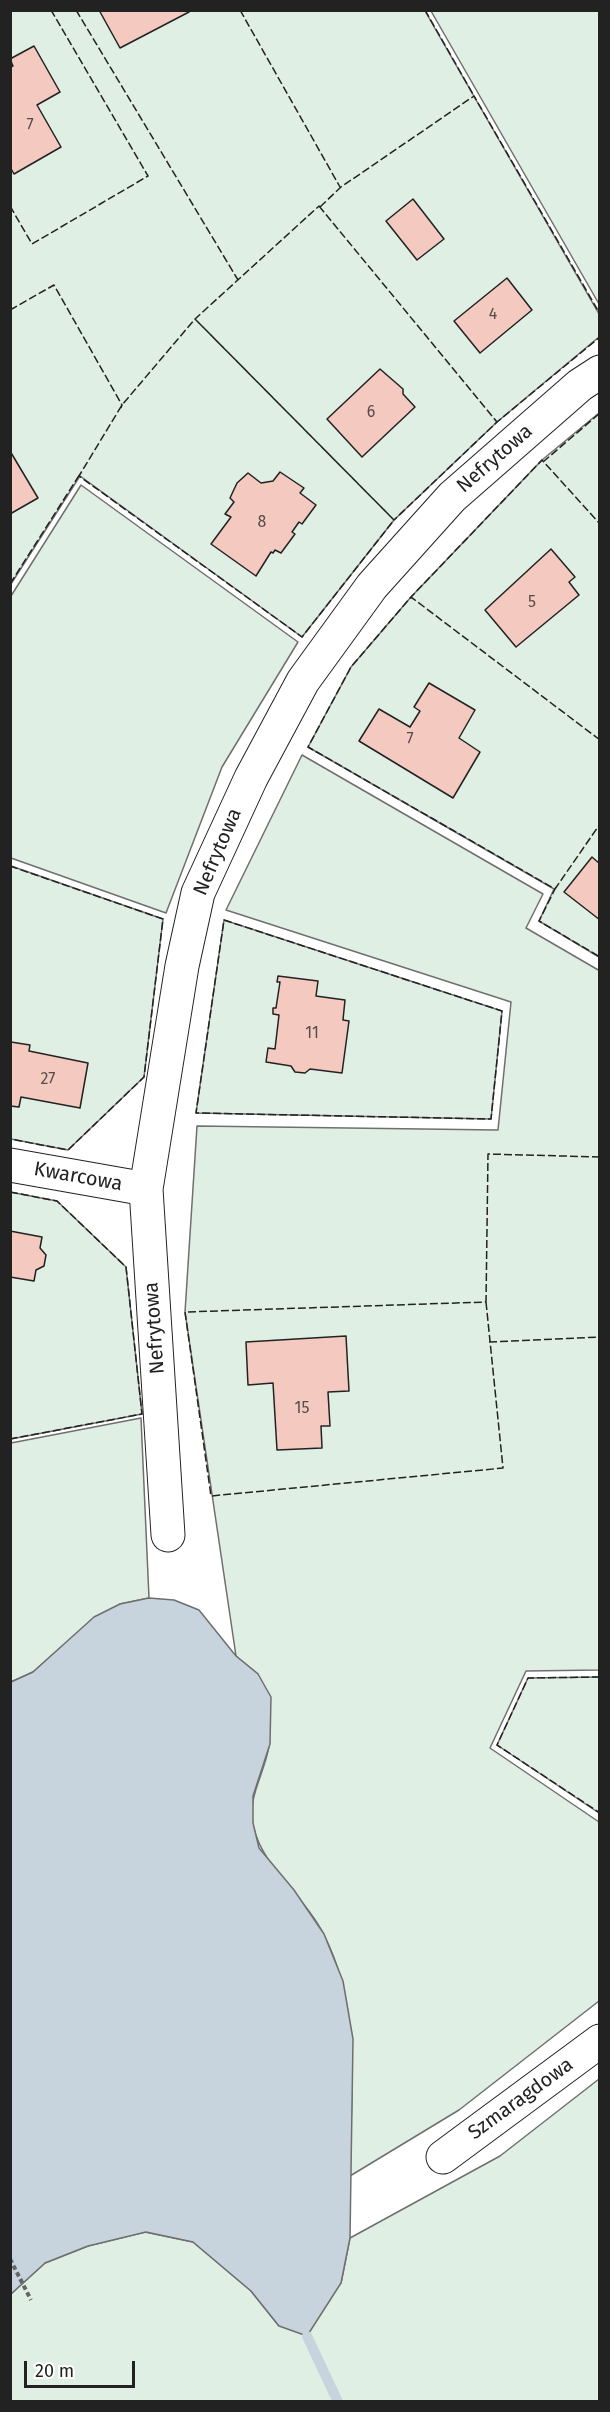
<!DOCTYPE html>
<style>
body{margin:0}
#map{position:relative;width:610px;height:2412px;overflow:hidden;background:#fff;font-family:"Fira Sans",sans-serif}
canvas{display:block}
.frame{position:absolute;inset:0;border:12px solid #222;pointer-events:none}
.scale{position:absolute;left:24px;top:2361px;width:111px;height:27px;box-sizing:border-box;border:3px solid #222;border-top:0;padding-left:8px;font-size:18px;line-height:21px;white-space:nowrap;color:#222;-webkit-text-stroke:4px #fff;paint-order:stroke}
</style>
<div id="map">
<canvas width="610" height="2412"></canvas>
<div class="frame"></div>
<div class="scale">20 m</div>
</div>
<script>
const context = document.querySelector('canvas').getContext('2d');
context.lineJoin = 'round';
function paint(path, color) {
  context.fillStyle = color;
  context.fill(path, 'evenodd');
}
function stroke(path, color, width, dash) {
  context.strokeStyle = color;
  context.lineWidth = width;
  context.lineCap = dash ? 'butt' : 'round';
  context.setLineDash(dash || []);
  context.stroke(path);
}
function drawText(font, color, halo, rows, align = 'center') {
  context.font = font + ' "Fira Sans",sans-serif';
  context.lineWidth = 4.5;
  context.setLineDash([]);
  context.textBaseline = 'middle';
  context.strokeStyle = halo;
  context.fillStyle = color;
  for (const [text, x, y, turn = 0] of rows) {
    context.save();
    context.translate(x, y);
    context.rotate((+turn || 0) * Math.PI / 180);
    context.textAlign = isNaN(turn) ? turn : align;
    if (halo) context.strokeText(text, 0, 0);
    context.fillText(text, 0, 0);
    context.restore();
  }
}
const green = new Path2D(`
 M10,11H425L599,314V337L497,422L394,520L302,637L80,476L11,584Z
 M431,11H599V304Z
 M599,413V957L539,921L554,889L308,747L351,667L411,597L542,460Z
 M81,485L298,642L222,767L166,913L11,858V596Z
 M302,755L543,894L526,928L600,971L599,1670L526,1671L490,1748L599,1822V2001L459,2110L350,2176C350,2094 363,2011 324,1935C305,1896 262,1868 253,1825C247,1797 265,1773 269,1746C272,1731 261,1691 258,1674L236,1656L185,1312L197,1126L498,1130L511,1002L226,910Z
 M11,866L163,919L144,1077L68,1150L11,1139Z
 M224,920L502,1011L491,1119L196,1113Z
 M10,1192L57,1201L126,1267L142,1414L11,1439Z
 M141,1418L149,1598L120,1604L60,1648L33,1672L11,1682V1443Z
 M599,1677H600L599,1813L497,1745L528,1678Z
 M599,2079V2401L11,2402V2294L45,2263L88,2246L145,2232L193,2242L251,2291L279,2326L341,2283L350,2238L500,2156Z`);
const water = new Path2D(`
 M149,1598L174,1600L199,1610L236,1656L258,1674L271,1697L270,1744L253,1796V1823L259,1848L294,1890L324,1934L343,1981L353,2039L350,2238L341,2283L307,2336L279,2326L251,2291L193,2242L146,2232L88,2246L45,2263L11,2294V1682L33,1672L94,1617L120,1604Z`);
const stream = new Path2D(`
 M307,2336L338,2402`);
const building = new Path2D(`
 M99,10H189V12L120,48Z
 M34,46L60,92L37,105L61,147L14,174L10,167V68L13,66L10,59Z
 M413,199L444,239L417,260L386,221Z
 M507,278L532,310L480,353L454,321Z
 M380,369L403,389V394L415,407L362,457L327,419Z
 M10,451L38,498L10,514Z
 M280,472L304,488L300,493L316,505L302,524L299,522L292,532L295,534L281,553L275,550L273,553L271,552L256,576L211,544L231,517L225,514L234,502L230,498L237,483L248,473L261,483L273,481Z
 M551,549L575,577L569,582L579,595L516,647L485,610Z
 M429,683L475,710L459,738L480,752L453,798L359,741L379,709L410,727L420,711L414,707Z
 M592,857L600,864V920L564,892Z
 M278,976L318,981L316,996L345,1000L343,1020L349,1021L342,1073L310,1069L305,1073L295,1072L291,1066L266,1062L268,1048L275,1049L279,1015L273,1014V1008H276L280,982H277Z
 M10,1036L11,1042L30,1045L29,1051L88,1063L80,1108L21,1097L19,1107L10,1106Z
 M10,1231L42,1237L40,1248L46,1255L44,1266L36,1270L34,1281L10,1277Z
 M346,1336L349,1391L328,1392L330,1426H321L322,1448L277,1450L273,1383L248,1385L246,1342Z`);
const path = new Path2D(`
 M10,2259L31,2300`);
const minor = new Path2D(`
 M10,1165L146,1189
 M168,1535L146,1189L182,966L198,893L251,778L303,681L372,586L452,497L580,385L600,372
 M443,2157L600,2041`);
const fence = new Path2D(`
 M76,10L238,280
 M240,10L340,187
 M425,10L474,96
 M10,206L32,244L148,176L51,10
 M319,206L497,422L394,520L195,319Z
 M320,207L341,187L474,96L600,314
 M10,310L54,285L122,405L121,408
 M195,319L394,520L302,637L79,476L122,405Z
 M495,420L497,422L600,337
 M543,462L600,413
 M10,584L80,474
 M413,599L411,597L542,460L600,524
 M600,740L411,597L351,667L308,747L555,889L600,824
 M10,866L163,919L144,1077L68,1150L10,1139
 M556,887L539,921L600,957
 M224,920L502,1011L491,1119L196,1113Z
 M10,1192L57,1201L126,1267L142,1414L10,1439
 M486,1302L503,1468L211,1496L185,1312Z
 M486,1303L488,1154L600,1157
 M489,1342L600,1337
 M600,1677L528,1678L497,1745L600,1813`);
const numberNames = [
 ["7",30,126],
 ["4",493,315],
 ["6",371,413],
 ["8",262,523],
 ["5",532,603],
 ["7",410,740],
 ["11",312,1034],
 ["27",48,1080],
 ["15",302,1409]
];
const streetNames = [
 ["Nefrytowa",495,459,-41],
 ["Nefrytowa",218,852,-67],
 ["Kwarcowa",78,1177,10],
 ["Nefrytowa",155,1328,-94],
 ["Szmaragdowa",521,2099,-36]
];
paint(green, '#e0efe3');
stroke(green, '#6f6f6f', 1.5);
paint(water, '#c7d3dd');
stroke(water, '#6f6f6f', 1.5);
stroke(stream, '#c7d3dd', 10);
paint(building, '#f3c9c0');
stroke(building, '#222', 1.5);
stroke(minor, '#222', 35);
stroke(path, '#646464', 4, [4.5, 3]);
stroke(minor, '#fff', 33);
stroke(fence, '#222', 1.5, [8, 3]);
drawText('16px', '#564c4a', null, numberNames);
drawText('20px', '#222', '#fff', streetNames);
</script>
